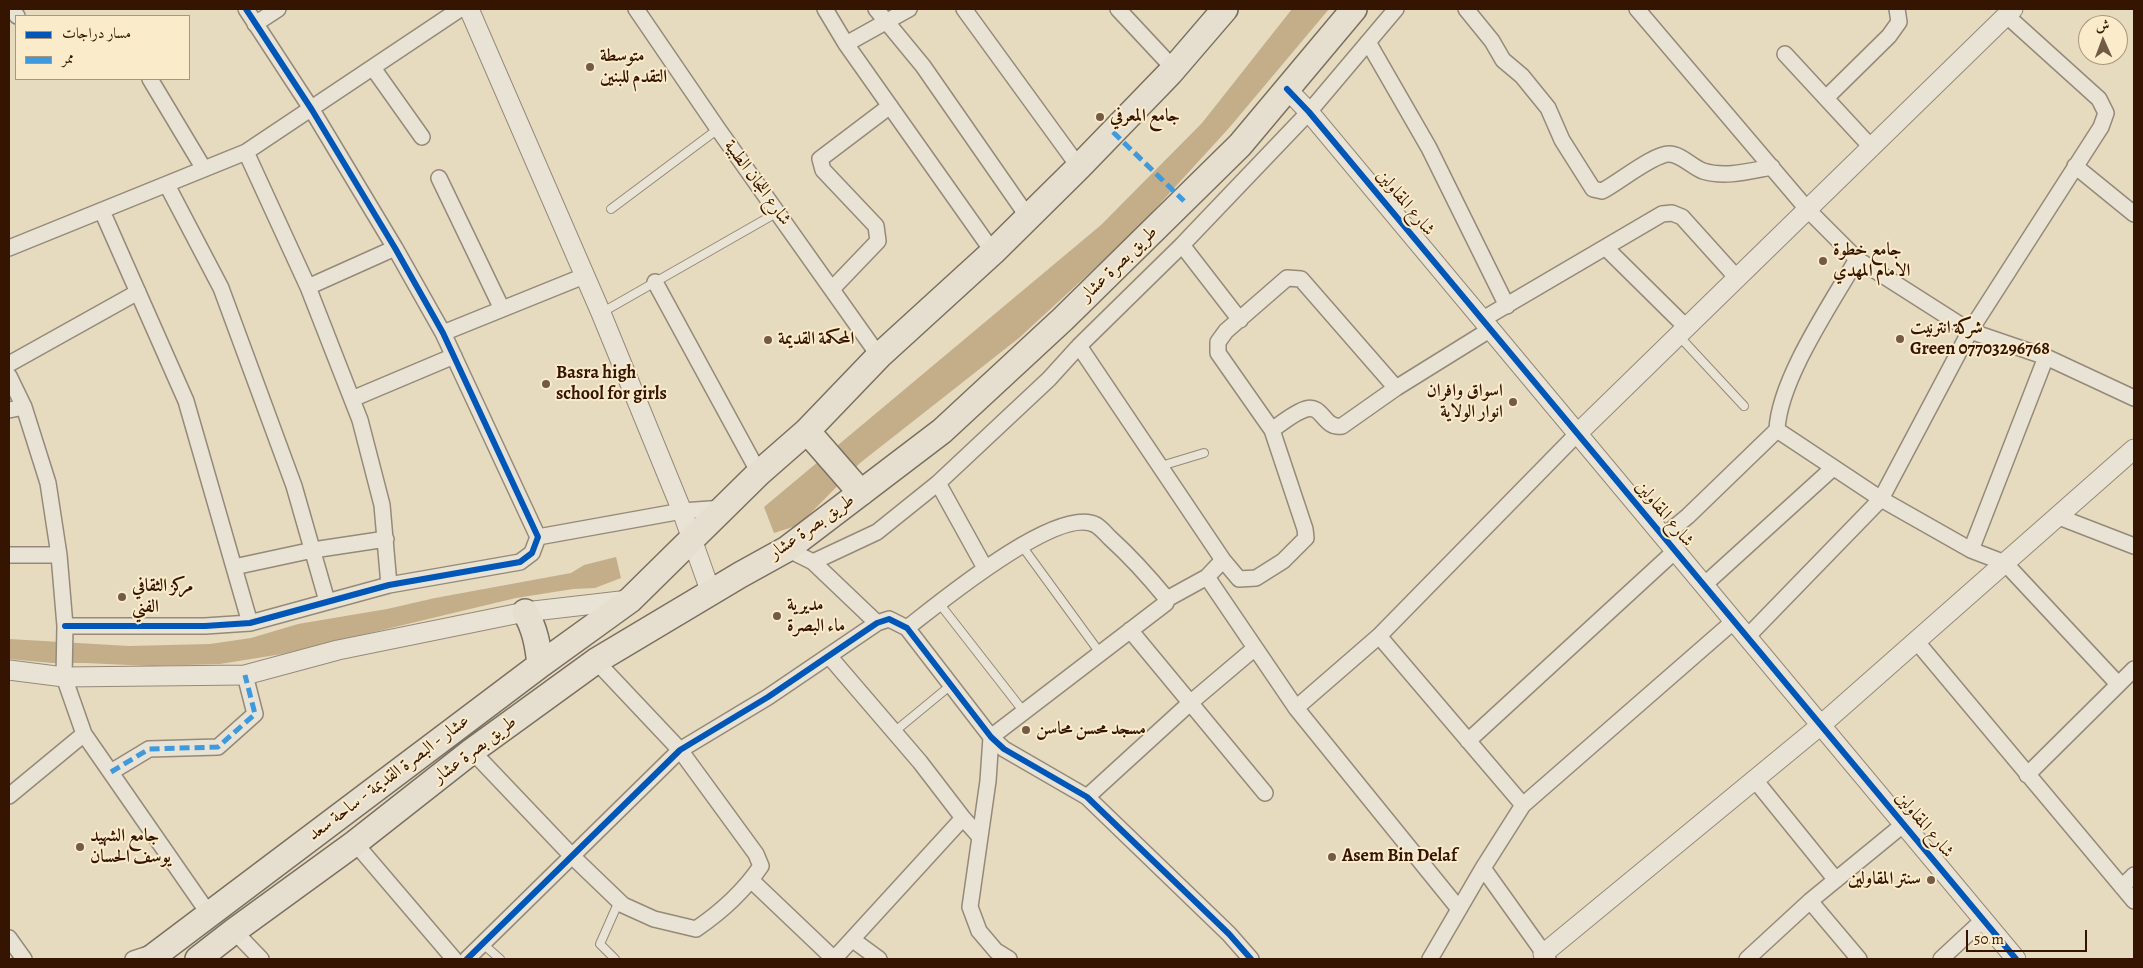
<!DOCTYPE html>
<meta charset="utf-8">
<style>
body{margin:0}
#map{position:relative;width:2143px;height:968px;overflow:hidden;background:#e6dabf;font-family:Alegreya,Amiri,serif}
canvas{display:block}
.frame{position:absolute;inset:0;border:10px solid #351502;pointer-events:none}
.legend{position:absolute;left:15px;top:15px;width:175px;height:65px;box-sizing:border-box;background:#faebca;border:1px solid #ab957a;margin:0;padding:6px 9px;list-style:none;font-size:15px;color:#351502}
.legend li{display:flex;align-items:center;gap:10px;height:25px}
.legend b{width:25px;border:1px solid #ab957a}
.north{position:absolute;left:2078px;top:15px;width:50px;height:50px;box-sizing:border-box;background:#faebca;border:1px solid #ab957a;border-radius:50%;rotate:358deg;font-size:14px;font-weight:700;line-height:20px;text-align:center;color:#351502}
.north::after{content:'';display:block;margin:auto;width:18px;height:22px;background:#735a44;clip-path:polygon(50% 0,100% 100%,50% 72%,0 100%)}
.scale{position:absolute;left:1966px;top:930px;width:121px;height:22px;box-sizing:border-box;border:2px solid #351502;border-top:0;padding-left:6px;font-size:15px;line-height:18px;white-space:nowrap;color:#351502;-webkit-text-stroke:4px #faebca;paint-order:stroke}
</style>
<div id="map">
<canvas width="2143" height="968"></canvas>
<div class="frame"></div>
<ul class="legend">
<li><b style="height:6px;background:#0057b8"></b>مسار دراجات</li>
<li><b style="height:6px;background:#3e9add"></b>ممر</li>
</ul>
<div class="north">ش</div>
<div class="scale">50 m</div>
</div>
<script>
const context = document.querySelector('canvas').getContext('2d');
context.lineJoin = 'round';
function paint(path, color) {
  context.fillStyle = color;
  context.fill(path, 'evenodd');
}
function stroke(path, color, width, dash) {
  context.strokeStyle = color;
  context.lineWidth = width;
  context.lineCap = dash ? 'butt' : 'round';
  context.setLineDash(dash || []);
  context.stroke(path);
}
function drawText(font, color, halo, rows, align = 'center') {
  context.font = font + ' Alegreya,Amiri,serif';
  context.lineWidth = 4;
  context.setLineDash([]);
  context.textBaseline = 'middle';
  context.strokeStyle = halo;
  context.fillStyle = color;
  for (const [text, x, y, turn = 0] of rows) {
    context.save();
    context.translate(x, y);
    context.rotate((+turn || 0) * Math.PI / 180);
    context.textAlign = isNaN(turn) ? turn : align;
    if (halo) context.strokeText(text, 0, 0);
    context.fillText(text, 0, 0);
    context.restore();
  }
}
const water = new Path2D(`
 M1292,9H1329L1229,128L1134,232L1019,338L860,463L799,525L774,533L764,507L1101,225L1202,123Z
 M616,557L621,578L595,588L573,589L516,598L282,654L220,664L151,666L85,663H52L9,659V639L129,646L210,644L251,638L298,624L387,609L435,598L571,573L584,565Z`);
const service = new Path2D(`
 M611,209L718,129
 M601,313L778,212
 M1678,335L1744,406
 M1161,466L1204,453
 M1022,546L1100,653
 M939,603L1024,712
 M894,732L951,685
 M483,944L500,959
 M615,959L600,944L619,901`);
const minor = new Path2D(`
 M12,9L17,16
 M636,9L718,129L879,356
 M825,9L846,44L993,252
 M876,9L923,66L1028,217
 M964,9L1079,167
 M1118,9L1174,69
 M1466,9L1492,41L1503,60L1522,76L1548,108L1562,140L1593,189L1602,191C1618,183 1653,154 1669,154C1681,154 1692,167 1703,171C1725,178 1750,171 1772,167
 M1637,9L1807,209L1857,259L1970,331L2046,357L2134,398
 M255,24L278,9
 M1368,42L1429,148L1507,306
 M846,44L909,9
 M1785,54L1871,147
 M373,68L422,137
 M150,79L204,169
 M1826,98L1889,36L1899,22L1897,9
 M246,152L308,287L360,420L382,505L389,585
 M2075,166L2134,214
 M439,178L502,309
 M167,185L221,288L294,486L327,601
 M102,211L186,401L250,623
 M1182,245L1240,320
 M9,248L246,152L460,9
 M1606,248L1686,327
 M655,282L759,473
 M308,287L395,248
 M832,289L878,241L876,226L823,170L820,159L890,106
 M1483,319L1662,214L1672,213L1682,217L1737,278
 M443,333L584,276
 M9,364L138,292
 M9,376L24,407L48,483L59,555L65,626L64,677L84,734L9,796
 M352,399L454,356
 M9,410L24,407
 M1272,430C1282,423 1295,412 1306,409C1323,404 1323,429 1342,426L1396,388L1491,329
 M1777,430C1779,380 1831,304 1857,259
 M938,483L985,568
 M2059,517L2134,546
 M1664,536L1688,516L1777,430L1881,499L1971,550L2005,563L2118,684
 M538,537L682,511L724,508
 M787,549L813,562L877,623
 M1971,550L2046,357
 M9,555H59
 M1223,560L1239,579L1256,578L1283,561L1306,538L1305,529L1272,430L1218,353V342L1226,331L1287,278L1301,279L1396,388
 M813,562L877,532L938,483L1049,379L1079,346L1182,245L1309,112L1396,9
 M234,567L313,550L386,539
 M1207,577L1296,708L1459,909
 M1704,585L1833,468
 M65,626H205L250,623L389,585L520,562L532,553L538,537L443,333L395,248L312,110L246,9
 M907,628C938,604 1058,504 1096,525C1101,528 1106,534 1110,538C1131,557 1149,577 1167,599
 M1130,630L1265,793
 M1379,636L1523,805
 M1747,637L1881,499L1970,331L2101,127L2106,113L2099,99L2006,15
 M1917,642L2134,901
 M829,656L920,762L963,818L980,837
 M1296,708L1379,636L1578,433
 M84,734L209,914
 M1468,741L1675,551
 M472,751L572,856L623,905L654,919L696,929C721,912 744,891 761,866L756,854L680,750L596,661
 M111,772L149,749L218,747L255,714L245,675
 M2027,775L2134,669
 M1755,780L1836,880
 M1087,797L1190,703L1255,648
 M355,843L454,959
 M1483,868L1548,959
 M751,880L834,959
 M2122,887L2134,875
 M1810,901L1859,959
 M234,931L261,959
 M9,938L24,959
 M853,940L879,959
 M133,959L157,951
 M467,959L680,750L768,697L877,623L889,619L907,628L991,737L1004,749L1087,797L1229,934L1251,959
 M834,959L963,818
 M1009,959L996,951L979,931L970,907L988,781L991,737L1166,603L1167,599L1207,577L1223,560L1079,346
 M1430,959L1483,868L1523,805L1734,621
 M1747,959L1810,901L1904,824
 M1941,959L1983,920`);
const tertiary = new Path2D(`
 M469,9L601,313L682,511L711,593
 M1287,89L1309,112L2016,959
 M1578,433L2013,9
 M9,670L64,677L245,675L338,650L525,612L629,600
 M1543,954L1821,725L2134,449`);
const primary = new Path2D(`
 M807,431L861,493
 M525,612C535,628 538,646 540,665
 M150,959L540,665L630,600L759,473L807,431L879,356L993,252L1079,167L1170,73L1225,9
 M198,959L234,931L355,843L472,751L596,661L740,575L787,549L942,431L1063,319L1240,145L1354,9`);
const quiet = new Path2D(`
 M1113,132L1184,201
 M111,772L149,749L218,747L255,714L245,675`);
const cycleway = new Path2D(`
 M1287,89L1309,112L2016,959
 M65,626H205L250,623L389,585L520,562L532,553L538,537L443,333L395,248L312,110L246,9
 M467,959L680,750L768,697L877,623L889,619L907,628L991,737L1004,749L1087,797L1229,934L1251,959`);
const markers = [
 [590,67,5,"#735a44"],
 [1100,117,5,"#735a44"],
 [1823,261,5,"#735a44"],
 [1900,339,5,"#735a44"],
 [768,340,5,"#735a44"],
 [546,384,5,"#735a44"],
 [1513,402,5,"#735a44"],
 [122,597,5,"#735a44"],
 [777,616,5,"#735a44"],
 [1026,730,5,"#735a44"],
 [80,847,5,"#735a44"],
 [1332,857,5,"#735a44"],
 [1931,880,5,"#735a44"]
];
const poiNames = [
 ["متوسطة",600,57],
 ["التقدم للبنين",600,78],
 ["جامع المعرفي",1110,117],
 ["جامع خطوة",1833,251],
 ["الامام المهدي",1833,272],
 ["شركة انترنيت",1910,329],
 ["Green 07703296768",1910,350],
 ["المحكمة القديمة",778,340],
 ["Basra high",556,374],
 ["school for girls",556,395],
 ["اسواق وافران",1503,392,"right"],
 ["انوار الولاية",1503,413,"right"],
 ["مركز الثقافي",132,587],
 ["الفني",132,608],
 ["مديرية",787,606],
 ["ماء البصرة",787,627],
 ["مسجد محسن محاسن",1036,730],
 ["جامع الشهيد",90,837],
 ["يوسف الحسان",90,858],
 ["Asem Bin Delaf",1342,857],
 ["سنتر المقاولين",1921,880,"right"]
];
const streetNames = [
 ["شارع اللجان الطبية",757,183,54],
 ["شارع المقاولين",1405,203,50],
 ["طريق بصرة عشار",1119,264,-44],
 ["شارع المقاولين",1664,514,50],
 ["طريق بصرة عشار",812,527,-35],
 ["طريق بصرة عشار",475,750,-37],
 ["عشار - البصرة القديمة - ساحة سعد",389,778,-37],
 ["شارع المقاولين",1924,825,50]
];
paint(water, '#c4ae8a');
stroke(service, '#958a79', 10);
stroke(minor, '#958a79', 18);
stroke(tertiary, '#958a79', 21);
stroke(primary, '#7b7060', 28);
stroke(service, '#e9e3d6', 8);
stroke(minor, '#e9e3d6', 15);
stroke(tertiary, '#e9e3d6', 19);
stroke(primary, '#e6dfcf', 25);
stroke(quiet, '#3e9add', 5, [10, 5]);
stroke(cycleway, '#0057b8', 6);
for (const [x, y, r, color] of markers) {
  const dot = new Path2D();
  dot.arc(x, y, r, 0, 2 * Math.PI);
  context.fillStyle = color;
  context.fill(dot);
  stroke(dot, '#faebca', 2);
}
drawText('bold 18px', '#351502', '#faebca', poiNames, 'left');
drawText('18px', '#351502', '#faebca', streetNames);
</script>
